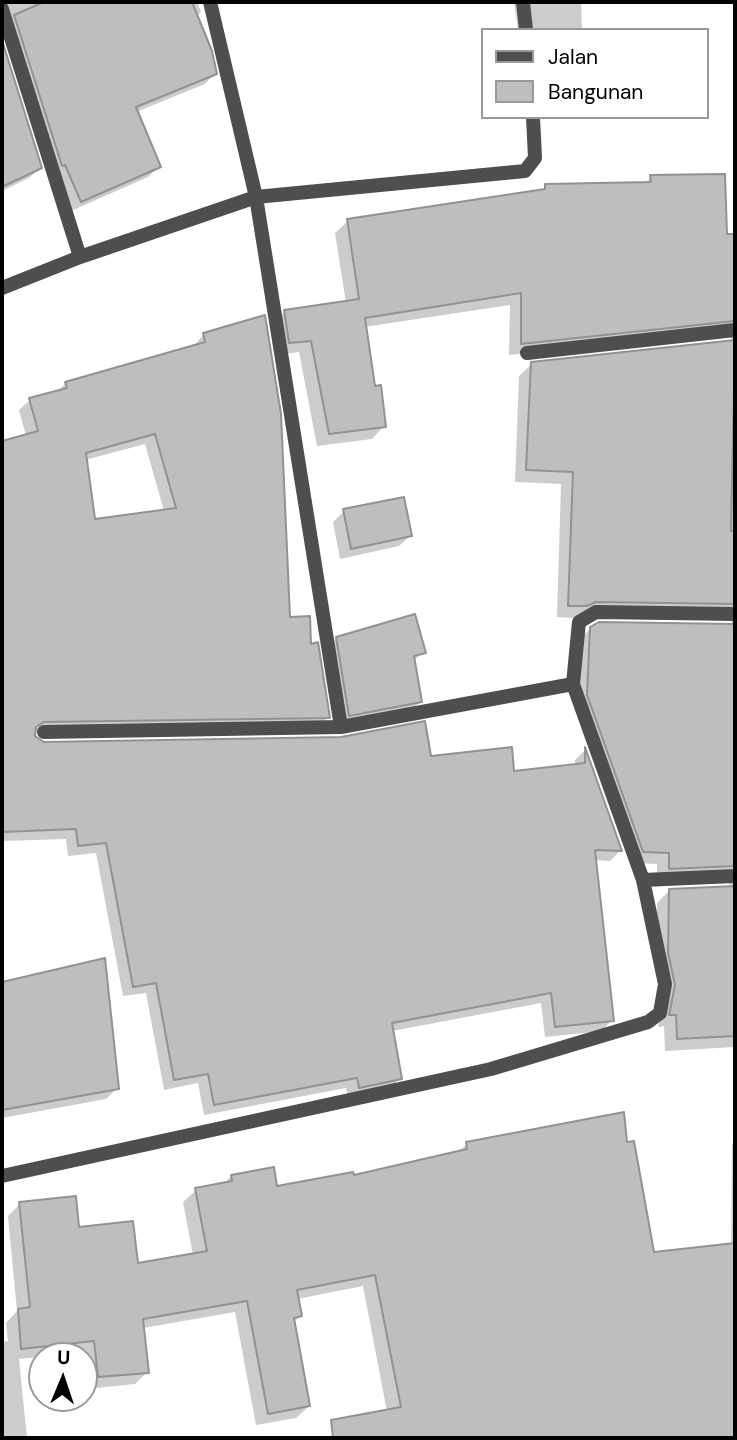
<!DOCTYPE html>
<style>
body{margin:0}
#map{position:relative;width:737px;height:1440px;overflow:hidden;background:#fff;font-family:"DM Sans",sans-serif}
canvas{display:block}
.frame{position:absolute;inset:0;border:4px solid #000;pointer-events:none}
.legend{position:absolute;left:481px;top:28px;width:228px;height:91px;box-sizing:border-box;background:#fff;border:2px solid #999;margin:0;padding:9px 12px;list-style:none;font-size:21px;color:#000}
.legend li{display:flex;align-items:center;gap:14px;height:35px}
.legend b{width:35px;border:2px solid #999}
.north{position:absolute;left:28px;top:1342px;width:70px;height:70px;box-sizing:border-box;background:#fff;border:2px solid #999;border-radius:50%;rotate:2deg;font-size:19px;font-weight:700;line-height:28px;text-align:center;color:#000}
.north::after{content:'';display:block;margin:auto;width:24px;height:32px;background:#000;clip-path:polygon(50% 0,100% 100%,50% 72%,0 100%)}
</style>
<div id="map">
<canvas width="737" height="1440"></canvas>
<div class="frame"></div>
<ul class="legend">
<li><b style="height:9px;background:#4e4e4e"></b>Jalan</li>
<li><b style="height:19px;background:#bebebe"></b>Bangunan</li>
</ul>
<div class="north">U</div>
</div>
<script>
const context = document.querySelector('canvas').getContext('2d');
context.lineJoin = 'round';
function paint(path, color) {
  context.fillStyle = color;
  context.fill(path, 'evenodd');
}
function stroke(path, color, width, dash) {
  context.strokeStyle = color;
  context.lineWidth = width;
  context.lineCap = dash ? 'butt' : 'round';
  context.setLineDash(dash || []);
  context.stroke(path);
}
const shadow = new Path2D(`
 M2,2H197L201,12L196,17L215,73L205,84L136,112L159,166L148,177L71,211L2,19Z
 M514,2H581L582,30H518Z
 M2,46L40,168L29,178L2,191Z
 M651,177L725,236H735V1047L665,1051L664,1026L658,1027L663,999L657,966V903L670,890L733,887L722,878L657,881V864L631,863L576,708L578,641L591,628L732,625V622L722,616L582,614L573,618L557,617L561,484L515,482L519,376L532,364L732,342L731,337L721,332L509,355L510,305L364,327L373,388L384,426L372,439L317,446L299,352L277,355L272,324L285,312L346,303L335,233L348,221L540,192L546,186L644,184Z
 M204,334L289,619L310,646L328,717L317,728L34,732V737L44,743L430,758L513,773L575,765V760L585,750L620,851L610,861L595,860L612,1020L602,1031L545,1037L541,1003L392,1031L400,1078L390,1089L348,1098L346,1088L204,1115L198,1083L164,1090L146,993L123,996L96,853L68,856L66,839L2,841V443L26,436L19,410L30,400L56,393L66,383L193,347ZM145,444L164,511L93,521L85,460Z
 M344,511L411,535L399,546L340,559L333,522Z
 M337,638L424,652L413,661L420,702L411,710L340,724L328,647Z
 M104,960L117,1088L106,1099L2,1118V983Z
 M735,1140V1438H368L366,1426L387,1412L363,1286L297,1299L300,1316L293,1323L309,1406L296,1418L256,1425L235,1312L143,1328L147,1372L135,1384L86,1389L82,1353L19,1359L27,1438H2V1342L8,1341L6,1323L17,1311L8,1216L20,1204L77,1229L136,1265L193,1255L183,1202L196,1190L223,1185L231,1176L276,1188L353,1177L457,1153L467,1144L626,1143L653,1253L731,1245L732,1144Z`);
const building = new Path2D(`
 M44,2H192L212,51L217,74L136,107L161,167L81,202L65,165L62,166L14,15Z
 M2,40L42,168L2,187Z
 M725,174L727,234H735V321L521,344V293L365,318L375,386L381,385L386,427L329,434L311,341L289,343L284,310L359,299L347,219L545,189V184L651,182L650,175Z
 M265,315L281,414L290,617L310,616L311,644L318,642L330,718L44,722L36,727L35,736L44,742L341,737L425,721L431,756L512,747L514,771L585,763V747L622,851L595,850L614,1021L555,1027L551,993L392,1023L402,1079L359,1088L357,1078L214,1105L208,1074L174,1080L156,983L133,987L106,843L78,846L76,829L2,832V441L38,431L29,398L67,388L65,382L205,342L203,333ZM155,434L176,508L95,519L86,453Z
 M735,340L731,531H735V604L596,602L587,606H568L573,472L526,470L531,362Z
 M404,497L412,536L351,549L343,509Z
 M415,614L426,653L414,656L422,702L349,716L336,637Z
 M599,622L735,624V866L669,869V853L643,852L587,695L590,627Z
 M735,886V1036L677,1039L676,1015H669L675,985L668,953L669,889Z
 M105,958L119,1089L2,1110V982Z
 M624,1112L627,1142L634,1141L654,1252L735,1243V1438H333L331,1420L401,1407L375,1275L297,1290L302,1316L294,1318L310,1406L268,1414L247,1301L143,1319L149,1373L98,1377L94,1341L21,1349L18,1309L30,1307L19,1202L76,1196L79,1227L133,1221L138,1263L207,1251L195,1188L232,1181L231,1175L274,1167L277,1186L353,1172L354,1175L467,1149L466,1142Z`);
const minor = new Path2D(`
 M210,2L256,197L341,727L573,684L579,622L596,612L735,614
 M523,2L526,30
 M2,9L80,257
 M2,288L80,257L256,197L525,171L535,158L533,117
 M527,353L735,330
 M44,732L341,727
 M643,880L735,876
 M2,1176L491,1069L648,1022L660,1013L665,984L643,880L573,684`);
paint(shadow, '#0003');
paint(building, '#bebebe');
stroke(building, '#929292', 2);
stroke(minor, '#4e4e4e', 14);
</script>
